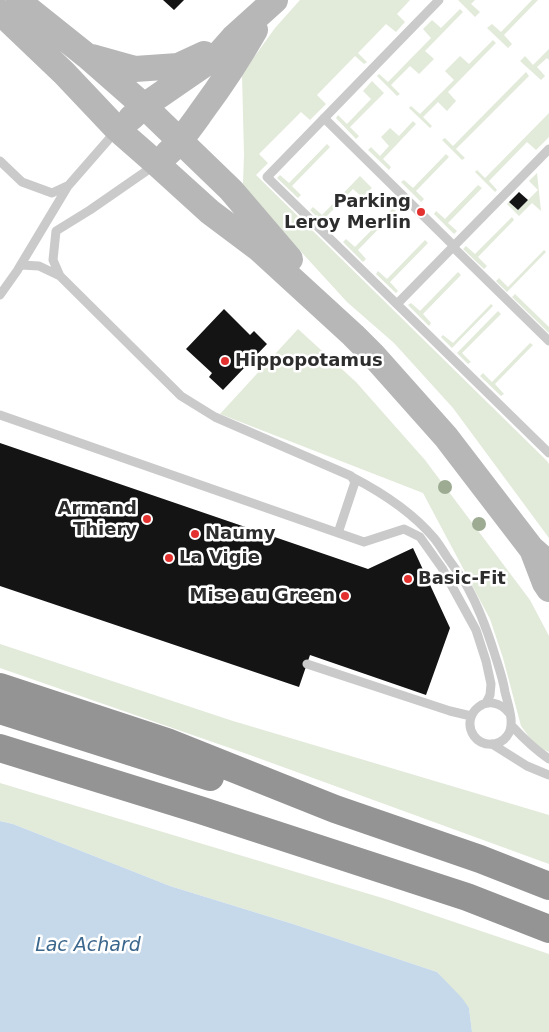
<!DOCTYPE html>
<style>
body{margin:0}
canvas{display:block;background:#fff}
</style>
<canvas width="549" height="1032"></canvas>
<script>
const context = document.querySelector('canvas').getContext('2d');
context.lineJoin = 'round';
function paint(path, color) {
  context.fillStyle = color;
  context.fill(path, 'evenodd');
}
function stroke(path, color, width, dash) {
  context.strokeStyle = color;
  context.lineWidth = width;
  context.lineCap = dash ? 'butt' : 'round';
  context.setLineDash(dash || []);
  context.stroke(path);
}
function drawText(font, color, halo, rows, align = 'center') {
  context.font = font + ' "DejaVu Sans",sans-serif';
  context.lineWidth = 5;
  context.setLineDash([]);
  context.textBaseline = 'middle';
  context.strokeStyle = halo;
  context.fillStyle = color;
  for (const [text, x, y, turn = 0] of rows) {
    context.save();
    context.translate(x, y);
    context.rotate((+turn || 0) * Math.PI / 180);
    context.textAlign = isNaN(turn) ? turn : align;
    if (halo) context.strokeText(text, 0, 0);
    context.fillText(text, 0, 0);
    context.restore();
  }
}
const green = new Path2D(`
 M300,0H410L397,14L405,22L396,32L386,24L358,53L367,62L364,64L355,56L317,95L326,104L310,120L301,112L259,154L268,163L256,175L547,461L549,464V538L453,408L394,343L347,302L261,208L243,184L244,155L242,74L275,28Z
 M458,0H475L471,4L480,12L475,17Z
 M532,0H538L504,35L512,44L508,48L487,28L492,24L501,32Z
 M460,9L463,12L425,51L434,59L419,74L410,66L391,85L400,94L397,96L377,76L379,74L388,82L431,38L423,29L432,20L441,28Z
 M493,40L496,43L448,92L456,101L447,111L438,102L423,117L432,126L430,128L409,108L411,106L420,114L454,80L445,71L460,56L469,64Z
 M549,49V60L547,58L537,67L545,76L541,80L520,61L525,56L533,65Z
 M526,72L529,76L456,149L465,158L462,160L442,140L445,138L453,146Z
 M372,81L384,93L350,127L359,136L356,139L336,118L338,115L347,124L371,99L363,91Z
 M549,113V137L536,150L527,142L489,181L497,190L495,192L475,172L477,170L485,178Z
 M413,121L416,124L383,159L391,167L389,170L368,150L371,147L380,156L389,146L381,137L390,128L399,136Z
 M327,144L330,147L292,186L301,195L298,198L277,178L280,175L289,183Z
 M446,154L449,157L416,191L424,199L421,202L401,182L404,180L413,188Z
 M537,173L541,211L532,203L519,216L507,204L509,202L518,210L538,190L529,181Z
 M360,176L372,188L362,197L353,189L325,218L333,227L330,230L310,210L313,207L322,215Z
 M478,185L482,188L448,223L457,231L454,234L434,214L436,211L445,219Z
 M393,208L396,211L358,250L366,259L363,262L343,242L346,239L355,247Z
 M512,217L514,220L478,257L487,266L484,269L463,249L466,246L475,254Z
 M425,240L428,243L390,282L398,291L396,293L376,274L378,271L387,279Z
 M544,250L546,252L507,292L496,281L499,278L508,287Z
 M458,272L461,275L423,314L431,323L429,326L408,305L411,303L420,311Z
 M515,294L549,327V333L512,297Z
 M491,304L493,306L452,348L441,337L443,335L453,343Z
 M498,311L501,314L462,353L471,362L468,364L457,353Z
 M298,329L356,382L425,460L530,600L549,636V752L536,746L521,726L503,658L490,619L423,493L220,414Z
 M530,343L533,345L495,384L504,394L501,396L480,376L483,373L492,382Z
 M0,644L233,721L549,815V864L250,755L0,668Z
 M0,783L389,900L549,954V1032H472L469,1008L437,972L293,924L170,886L13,824L0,821Z`);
const water = new Path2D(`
 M0,821L13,824L170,886L293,924L437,972L462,998L469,1008L472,1032H0Z`);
const building = new Path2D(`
 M163,0H184L174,10Z
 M519,192L528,200L518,210L509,202Z
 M224,309L250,335L254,331L267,344L223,390L209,377L212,373L186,349Z
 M0,443L368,569L413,548L450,628L426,695L310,655L299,687L0,586Z`);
const lane = new Path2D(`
 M439,0L267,177L549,453
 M324,118L454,246
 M0,161L22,182L52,193L67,186
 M155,165L90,210L56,231L53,260L60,276L181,396L215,417L351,476L355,482L338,533
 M453,247L549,341
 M21,265L39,266L60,276
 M0,295L17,271L68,186L116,131
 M397,304L549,149
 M0,415L364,542L404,529L420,537L442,568L476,630L486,661L491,684L490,695L486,703
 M352,477C381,492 412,512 434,538C439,544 443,551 447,557C454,567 462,577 468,588C479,608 487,630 494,652C498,665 503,678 505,692C508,705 516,725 507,736C499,747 482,747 474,736C459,715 489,687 510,714
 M307,664L450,711L471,716
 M511,725C523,738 534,749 549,759
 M492,744L527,766L549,775`);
const secondary = new Path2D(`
 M19,0L27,8L87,56L144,106L231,190L290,259
 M0,12L64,73L117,129L157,164L210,212L258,248L353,335L373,355L446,437L531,548L549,564
 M92,57L135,69L178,66L204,54
 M131,118L144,106L218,55L233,38L275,0
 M168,153C182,140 192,125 202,111C222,84 239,58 255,30
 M532,549L545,583L549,589`);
const highway = new Path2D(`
 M0,687L167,742L335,809L480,859L549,886
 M0,710L210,777
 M0,748L200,810L467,897L549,929`);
const trees = [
 [445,487],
 [479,524]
];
const markers = [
 [421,212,5,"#e33130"],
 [225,361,5,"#e33130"],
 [147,519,5,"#e33130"],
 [195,534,5,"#e33130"],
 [169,558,5,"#e33130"],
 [408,579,5,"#e33130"],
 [345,596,5,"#e33130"]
];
const poiNames = [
 ["Parking",411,202,"right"],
 ["Leroy Merlin",411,223,"right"],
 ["Hippopotamus",235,361],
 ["Armand",137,509,"right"],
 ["Thiery",137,530,"right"],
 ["Naumy",205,534],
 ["La Vigie",179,558],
 ["Basic-Fit",418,579],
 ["Mise au Green",335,596,"right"]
];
const waterNames = [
 ["Lac Achard",88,946]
];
paint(green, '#e2eada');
paint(water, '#c6d9ea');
paint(building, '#141414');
stroke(lane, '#cacaca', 9);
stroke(secondary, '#b7b7b7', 26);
stroke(highway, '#949494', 28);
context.fillStyle = '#9dab93';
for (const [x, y] of trees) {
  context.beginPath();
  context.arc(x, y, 7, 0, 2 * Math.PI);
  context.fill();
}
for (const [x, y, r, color] of markers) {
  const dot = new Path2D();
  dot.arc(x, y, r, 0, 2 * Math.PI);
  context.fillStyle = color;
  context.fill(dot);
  stroke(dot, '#fff', 2);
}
drawText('bold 18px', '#2d2d2d', '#fff', poiNames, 'left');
drawText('italic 19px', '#3c678d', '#fff', waterNames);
</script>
